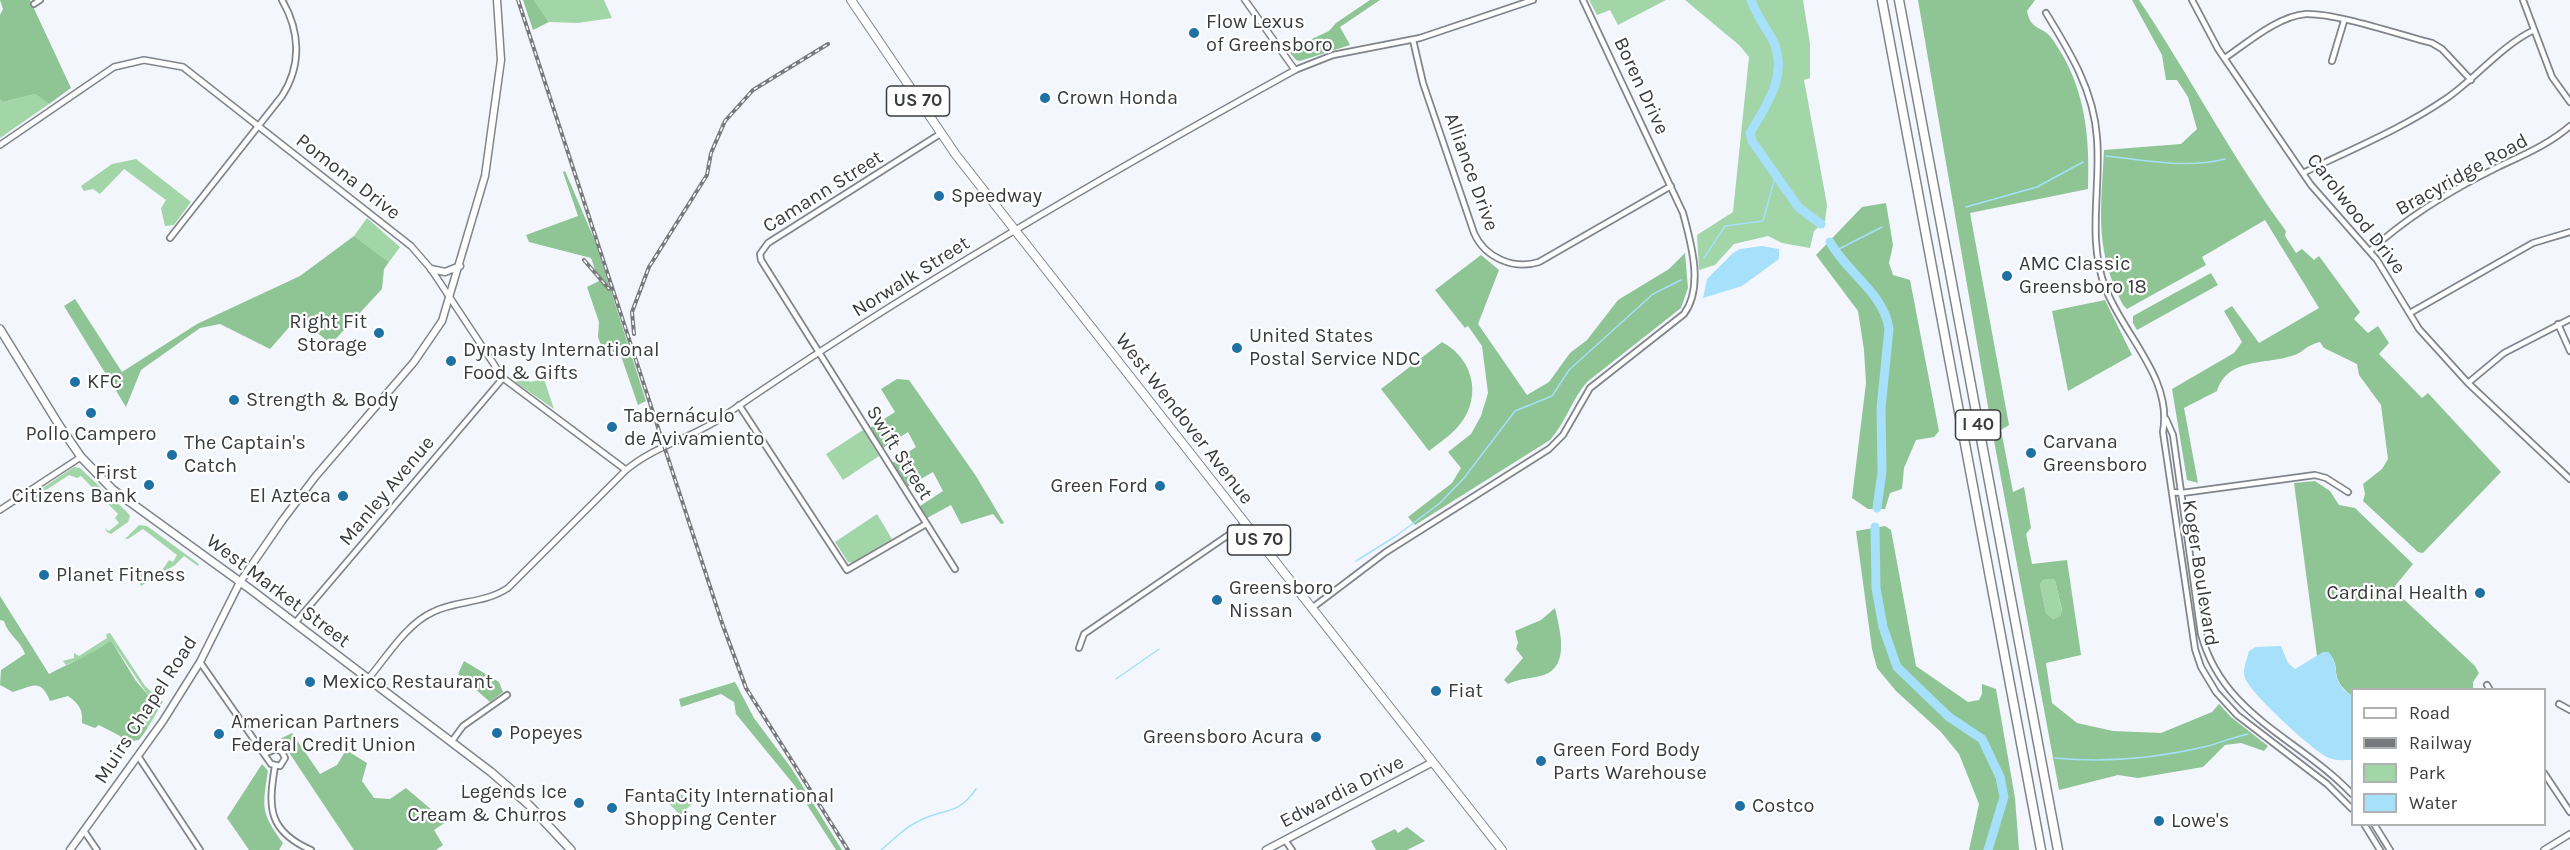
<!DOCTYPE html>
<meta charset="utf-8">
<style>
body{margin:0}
#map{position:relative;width:2570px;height:850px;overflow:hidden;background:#f3f6fd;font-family:Karla,sans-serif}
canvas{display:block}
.legend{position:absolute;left:2351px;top:688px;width:195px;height:138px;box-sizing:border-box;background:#fff;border:2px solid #b0b1b2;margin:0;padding:8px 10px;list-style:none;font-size:18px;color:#3a3b3e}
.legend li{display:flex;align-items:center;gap:12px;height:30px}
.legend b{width:30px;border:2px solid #b0b1b2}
</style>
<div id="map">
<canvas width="2570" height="850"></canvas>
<ul class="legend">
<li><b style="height:8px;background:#fff"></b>Road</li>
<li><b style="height:8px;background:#77797d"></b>Railway</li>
<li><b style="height:16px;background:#a2d5a7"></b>Park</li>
<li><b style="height:16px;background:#a6e0fa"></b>Water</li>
</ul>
</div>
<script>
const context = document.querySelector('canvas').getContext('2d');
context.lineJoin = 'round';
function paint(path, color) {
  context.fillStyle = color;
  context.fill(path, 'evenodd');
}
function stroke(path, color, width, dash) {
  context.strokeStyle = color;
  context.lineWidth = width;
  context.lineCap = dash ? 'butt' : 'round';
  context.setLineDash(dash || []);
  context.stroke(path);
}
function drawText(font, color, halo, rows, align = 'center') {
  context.font = font + ' Karla,sans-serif';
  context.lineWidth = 4.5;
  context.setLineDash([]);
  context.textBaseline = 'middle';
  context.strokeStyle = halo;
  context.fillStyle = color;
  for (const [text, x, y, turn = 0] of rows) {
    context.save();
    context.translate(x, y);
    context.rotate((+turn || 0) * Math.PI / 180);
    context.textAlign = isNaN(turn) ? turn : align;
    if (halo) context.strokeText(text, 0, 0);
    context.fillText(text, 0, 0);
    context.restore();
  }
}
const green = new Path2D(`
 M534,0H604L612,18L578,23L549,22Z
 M1589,0H1666L1618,25L1610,10L1597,15Z
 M1685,0H1803L1810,44V78L1804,80L1827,205L1825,221L1814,231L1810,248L1782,243L1768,236L1734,244L1715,265L1699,270L1697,235L1733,212L1749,57L1739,45Z
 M35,94L49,104L0,138V100L3,102Z
 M136,159L191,202L174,225L165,226L161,208L166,200L124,169L100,194L93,189L84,191L81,186L112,164Z
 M367,218L400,247L389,262L354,236Z
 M526,377L530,382L544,379L554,409L515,382Z
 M863,430L879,456L843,480L826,454Z
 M74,467L80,468L127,512L130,516L128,522L111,534L107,532L105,528L109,531L119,523L115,518L118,514L81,476L77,478L69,475L37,496L40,499L35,497V493Z
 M877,514L892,539L853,563L848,562L835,542Z
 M139,525L147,526L199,564L198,566L184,556L175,565L141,586L130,566L154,574L163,569L169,560L173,562L177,555L143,529L128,539H125Z
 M2051,579L2055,580L2062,611L2060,616L2053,619L2046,613L2040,584L2043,580Z
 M110,633L145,686L163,702L147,729L146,719L154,704L112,642L109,641L89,655L66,665L63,661L74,658V653L79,656L107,638L106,634Z
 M656,790L680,793L692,804L680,815Z`);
const forest = new Path2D(`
 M0,0H30L71,88L49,104L35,94L3,102L0,100V15L3,9Z
 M523,0H534L549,22L533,30Z
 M1370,0H1380L1340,27L1350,45L1300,61L1296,60L1288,50L1329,31L1336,23Z
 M1918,0H2035L2027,11C2031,32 2043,25 2053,40C2085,86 2090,134 2088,189L1970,213L2009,425L2001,430L2013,492L2024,487L2031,528L2026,534L2032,564L2067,560L2081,655L2046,663L2052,703L2077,723L2113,731L2161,733L2212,712L2219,704L2231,717L2268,746L2264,751L2241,743L2225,745L2203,767L2138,778L2118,775L2059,790L1992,430ZM2051,579L2055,580L2062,610L2060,616L2053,619L2046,613L2040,584L2043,580Z
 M2132,0H2139C2190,76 2232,158 2286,231L2285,236L2296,253L2302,249L2314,260L2319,256L2360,312L2354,319L2368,333L2378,326L2389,343L2379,354L2422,398L2428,393L2501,472L2423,553L2418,552L2363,501L2365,494L2363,484L2382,469L2388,459L2381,405L2359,375L2357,364L2324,348L2320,342C2305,346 2306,350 2297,354C2269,366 2229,355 2217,391L2184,408L2198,483L2187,480L2172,389L2234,353L2242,342L2224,311L2232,306L2259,343L2319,308L2265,220L2202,257L2206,265L2127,309L2123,305C2094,249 2101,211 2104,150L2181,144L2197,129L2188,97L2177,80H2166L2162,55Z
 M565,171L595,241L646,401L638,405L620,353L605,357L598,337L599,322L587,287L599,281L591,258L529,242L526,235L578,216L563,172Z
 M1886,203L1893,245L1889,263L1893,275L1910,280L1939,431L1934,437L1916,440L1904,468L1902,489L1890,493L1885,509H1868L1852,498L1866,383L1864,350L1858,311L1816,255L1862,207Z
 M354,236L389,262L384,269L382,289L331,344L298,317L270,349L220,324L200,328L141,370L126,407L64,306L75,299L122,372L197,324L300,276Z
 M1685,253L1688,288L1681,308L1587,382C1572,399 1566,422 1550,440L1415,525L1408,517L1452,483L1461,468L1448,452L1471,434L1481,416L1488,393L1482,346L1468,326L1465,328L1435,290L1481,255L1499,270L1478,324L1527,395L1549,382L1570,353L1587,340L1618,300L1669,269Z
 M2211,273L2218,285L2137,330L2133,323V316Z
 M2105,300L2132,355L2068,391L2052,311Z
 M1442,342C1476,360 1483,402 1455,430C1447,438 1437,444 1429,451L1381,389Z
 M897,379L909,380L976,476L1004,523L1001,524L993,514L961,524L951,505L927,518L920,506L943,491L933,472L907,487L892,463L916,447L908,432L883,448L870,428L895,412L881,389Z
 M2315,481L2330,491L2339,505L2355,508L2413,564L2395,586V591L2475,666L2479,673L2473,682V689L2352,690V696C2326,676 2344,669 2328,652L2317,656L2294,483Z
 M1885,526L1891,530L1916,666L1968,702L1979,700L1982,694V684L1996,689L2015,798L2019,850H1969L1979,804L1959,754L1941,732L1896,691L1877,668L1872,649L1856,531Z
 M0,596L49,674C69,663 90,656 109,641L112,642L136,681L154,702L146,719L147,729L139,740L124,742L120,736L99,725L95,728L82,723C83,711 80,704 68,696L50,701C40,677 32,687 13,692L0,685L1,670L25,654C21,641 8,635 4,621L0,620Z
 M1555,608C1559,627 1571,666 1544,675C1531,679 1520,678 1508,684L1504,680L1523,658L1516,649L1518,643L1515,631L1541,620Z
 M464,661L499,682L503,692L490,702L458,674Z
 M735,682L754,718L792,769L842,850H836L795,786L736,714L734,702L721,694L681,707L679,699Z
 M292,733L320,774L337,765L346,750L367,763L362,781L374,798L390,799L406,788L446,822L434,830L443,845L436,850H354L280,739Z
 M262,764L268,771C262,808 261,813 283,843L279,850H249L227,818Z
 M1407,827L1425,841L1407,850H1376L1371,841L1395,829L1398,833Z`);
const water = new Path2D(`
 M1762,246L1779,249V259L1742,286L1703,298L1707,279L1733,253L1740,249Z
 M2281,646L2288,663L2295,669L2323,652H2328C2343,669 2327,679 2352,696V760C2345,760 2336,761 2329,758C2314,752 2250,693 2245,678C2242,669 2247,660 2249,651L2256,647Z`);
const stream = new Path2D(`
 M2106,156C2146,160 2185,169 2225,159
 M1966,207L2037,187L2083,162
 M1835,251L1882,227
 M1704,258L1725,226L1763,221L1776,174
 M1356,561L1396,536L1440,503L1464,478L1515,411L1552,396L1569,370L1653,294L1681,280
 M1116,679L1159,649
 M2055,758C2106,763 2158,758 2208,746C2222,742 2234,737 2248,734
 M881,850C892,841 903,829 915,823C943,807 957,817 976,789`);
const river = new Path2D(`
 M1751,0C1756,15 1766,27 1773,41C1789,74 1766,106 1750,133L1752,141L1799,208L1821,224
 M1830,242C1847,273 1884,293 1889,329L1881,408L1882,472L1877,508
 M1875,527L1876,588L1883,627L1897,667L1949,717L1982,739L2000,777L2004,797L1988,850`);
const minor = new Path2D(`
 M2192,0L2218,49L2311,185L2377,260L2419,329L2468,383L2570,479
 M2523,0L2552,77L2570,102
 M34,4L40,0
 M2046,13C2070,52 2094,91 2097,138C2101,188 2087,239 2105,287C2123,335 2173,378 2163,432L2195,649L2201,667L2216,692L2237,715L2327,784L2352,809
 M1413,40L1423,83L1474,233C1485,258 1514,270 1539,262L1671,186
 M2225,58C2247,43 2278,16 2306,14C2336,13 2400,35 2432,43L2442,49L2471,80
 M2332,61L2344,21
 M1295,70L1333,55L1420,38L1533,0
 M940,134L768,243L760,254L761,260L955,569
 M2303,173C2352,149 2402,129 2447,98C2477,77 2501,46 2534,30
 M170,238L282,96C302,65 300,31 282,0
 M2370,251C2406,218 2453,189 2498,167C2523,155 2548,145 2570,126
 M2410,313L2533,243L2570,232
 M2558,324L2570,351
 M2468,383L2504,353L2570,319
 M739,405L847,570L926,524
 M2166,419L2173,435L2201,634C2223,716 2299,738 2352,794
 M2172,492L2182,493L2315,475L2326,478L2348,492
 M1312,608L1386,552L1549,449L1563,435L1590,388L1684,314C1704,287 1691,243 1683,213L1583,0
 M295,623L503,378
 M1079,648L1084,634L1246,523
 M200,662L271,764L280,766L285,758L282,752L276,749L264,754
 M2487,685L2490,690
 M2559,704L2570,710
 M452,741L463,726L507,695
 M138,756L200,850
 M275,766C268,808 268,831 311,850
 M2544,773L2570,812
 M2364,824L2380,850
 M2374,824L2390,850
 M84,831L97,850
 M1285,840L1292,850`);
const tertiary = new Path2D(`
 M0,145L114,67L144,60L183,67L411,246L431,269L503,378L626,470
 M0,510L81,457
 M368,679C386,658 406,624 433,612C457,600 484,604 508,588L626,470C656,445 690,439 721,418C905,291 1100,178 1295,70L1245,0
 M2544,850L2570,834`);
const secondary = new Path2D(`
 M431,269L445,272L460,266
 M70,850L163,721L200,662L240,582L282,521L315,477L414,362L442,321L485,176L501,60L497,0
 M1266,850L1433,762`);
const primary = new Path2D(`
 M0,329L59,425L81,457L112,489L250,589L491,772L529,805L571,850`);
const trunk = new Path2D(`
 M851,0L956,155L1502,850`);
const motorway = new Path2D(`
 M1882,0L2041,850
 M1899,0L2058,850`);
const rail = new Path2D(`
 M518,0L722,623L746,688L848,850
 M584,260L609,289
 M634,334L632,312L649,267L707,175L711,153L725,121L753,90L828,44`);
const markers = [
 [1194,33,6,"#1e71a2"],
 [1045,98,6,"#1e71a2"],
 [939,196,6,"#1e71a2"],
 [2007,276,6,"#1e71a2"],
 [379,333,6,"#1e71a2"],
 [1237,348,6,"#1e71a2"],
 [451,361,6,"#1e71a2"],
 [75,382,6,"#1e71a2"],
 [234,400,6,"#1e71a2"],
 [91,413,6,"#1e71a2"],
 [612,427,6,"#1e71a2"],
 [2031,453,6,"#1e71a2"],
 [172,455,6,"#1e71a2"],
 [149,485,6,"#1e71a2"],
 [1160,486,6,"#1e71a2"],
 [343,496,6,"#1e71a2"],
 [44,575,6,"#1e71a2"],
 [2480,593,6,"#1e71a2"],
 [1217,600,6,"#1e71a2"],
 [310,682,6,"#1e71a2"],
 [1436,691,6,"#1e71a2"],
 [497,733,6,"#1e71a2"],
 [219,734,6,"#1e71a2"],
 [1316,737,6,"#1e71a2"],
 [1541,761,6,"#1e71a2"],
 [579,803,6,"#1e71a2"],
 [1740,806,6,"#1e71a2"],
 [612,808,6,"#1e71a2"],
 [2159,821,6,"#1e71a2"]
];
const shields = [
 [918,101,63],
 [1978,425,45],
 [1259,540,63]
];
const shieldNames = [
 ["US 70",918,101],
 ["I 40",1978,425],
 ["US 70",1259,540]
];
const poiNames = [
 ["Flow Lexus",1206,22],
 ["of Greensboro",1206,45],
 ["Crown Honda",1057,98],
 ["Speedway",951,196],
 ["AMC Classic",2019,264],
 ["Greensboro 18",2019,287],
 ["Right Fit",367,322,"right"],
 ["Storage",367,345,"right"],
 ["United States",1249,336],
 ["Postal Service NDC",1249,359],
 ["Dynasty International",463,350],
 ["Food & Gifts",463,373],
 ["KFC",87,382],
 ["Strength & Body",246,400],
 ["Tabernáculo",624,416],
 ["de Avivamiento",624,439],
 ["Pollo Campero",91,434,"center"],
 ["Carvana",2043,442],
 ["Greensboro",2043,465],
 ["The Captain's",184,443],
 ["Catch",184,466],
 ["First",137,473,"right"],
 ["Citizens Bank",137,496,"right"],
 ["Green Ford",1148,486,"right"],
 ["El Azteca",331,496,"right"],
 ["Planet Fitness",56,575],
 ["Greensboro",1229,588],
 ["Nissan",1229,611],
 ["Cardinal Health",2468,593,"right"],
 ["Mexico Restaurant",322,682],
 ["Fiat",1448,691],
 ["American Partners",231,722],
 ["Federal Credit Union",231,745],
 ["Popeyes",509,733],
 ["Greensboro Acura",1304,737,"right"],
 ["Green Ford Body",1553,750],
 ["Parts Warehouse",1553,773],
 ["Legends Ice",567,792,"right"],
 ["Cream & Churros",567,815,"right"],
 ["FantaCity International",624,796],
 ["Shopping Center",624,819],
 ["Costco",1752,806],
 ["Lowe's",2171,821]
];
const streetNames = [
 ["Boren Drive",1641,86,65],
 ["Alliance Drive",1471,172,70],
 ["Bracyridge Road",2462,175,-29],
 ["Pomona Drive",348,177,38],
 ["Camann Street",823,192,-32],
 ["Carolwood Drive",2356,214,52],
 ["Norwalk Street",911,277,-32],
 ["West Wendover Avenue",1184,419,52],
 ["Swift Street",899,453,58],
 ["Manley Avenue",387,491,-50],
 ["Koger Boulevard",2200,573,81],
 ["West Market Street",278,591,37],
 ["Muirs Chapel Road",146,710,-57],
 ["Edwardia Drive",1342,792,-27]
];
paint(green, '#a2d5a7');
paint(forest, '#8fc494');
paint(water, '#a6e0fa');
stroke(stream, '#a6e0fa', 1.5);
stroke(river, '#a6e0fa', 9);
stroke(minor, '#81858b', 8);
stroke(tertiary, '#81858b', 8);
stroke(secondary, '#81858b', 9);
stroke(primary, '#81858b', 10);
stroke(trunk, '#81858b', 10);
stroke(motorway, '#81858b', 11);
stroke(minor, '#fff', 4.5);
stroke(tertiary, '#fff', 5);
stroke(secondary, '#fff', 6);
stroke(primary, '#fff', 7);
stroke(trunk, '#fff', 8);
stroke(motorway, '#fff', 8);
stroke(rail, '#77797d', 4);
stroke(rail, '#fff', 1.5, [4.5]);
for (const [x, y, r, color] of markers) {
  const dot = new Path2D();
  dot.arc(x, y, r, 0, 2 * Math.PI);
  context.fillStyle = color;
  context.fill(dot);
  stroke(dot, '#fff', 2);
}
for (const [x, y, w] of shields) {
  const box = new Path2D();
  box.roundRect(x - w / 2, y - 15, w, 30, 4.5);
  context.fillStyle = '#fff';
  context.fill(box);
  stroke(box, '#3a3b3e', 1.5);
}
drawText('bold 18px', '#3a3b3e', null, shieldNames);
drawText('20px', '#3a3b3e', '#fff', poiNames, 'left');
drawText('20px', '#3a3b3e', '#fff', streetNames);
</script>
